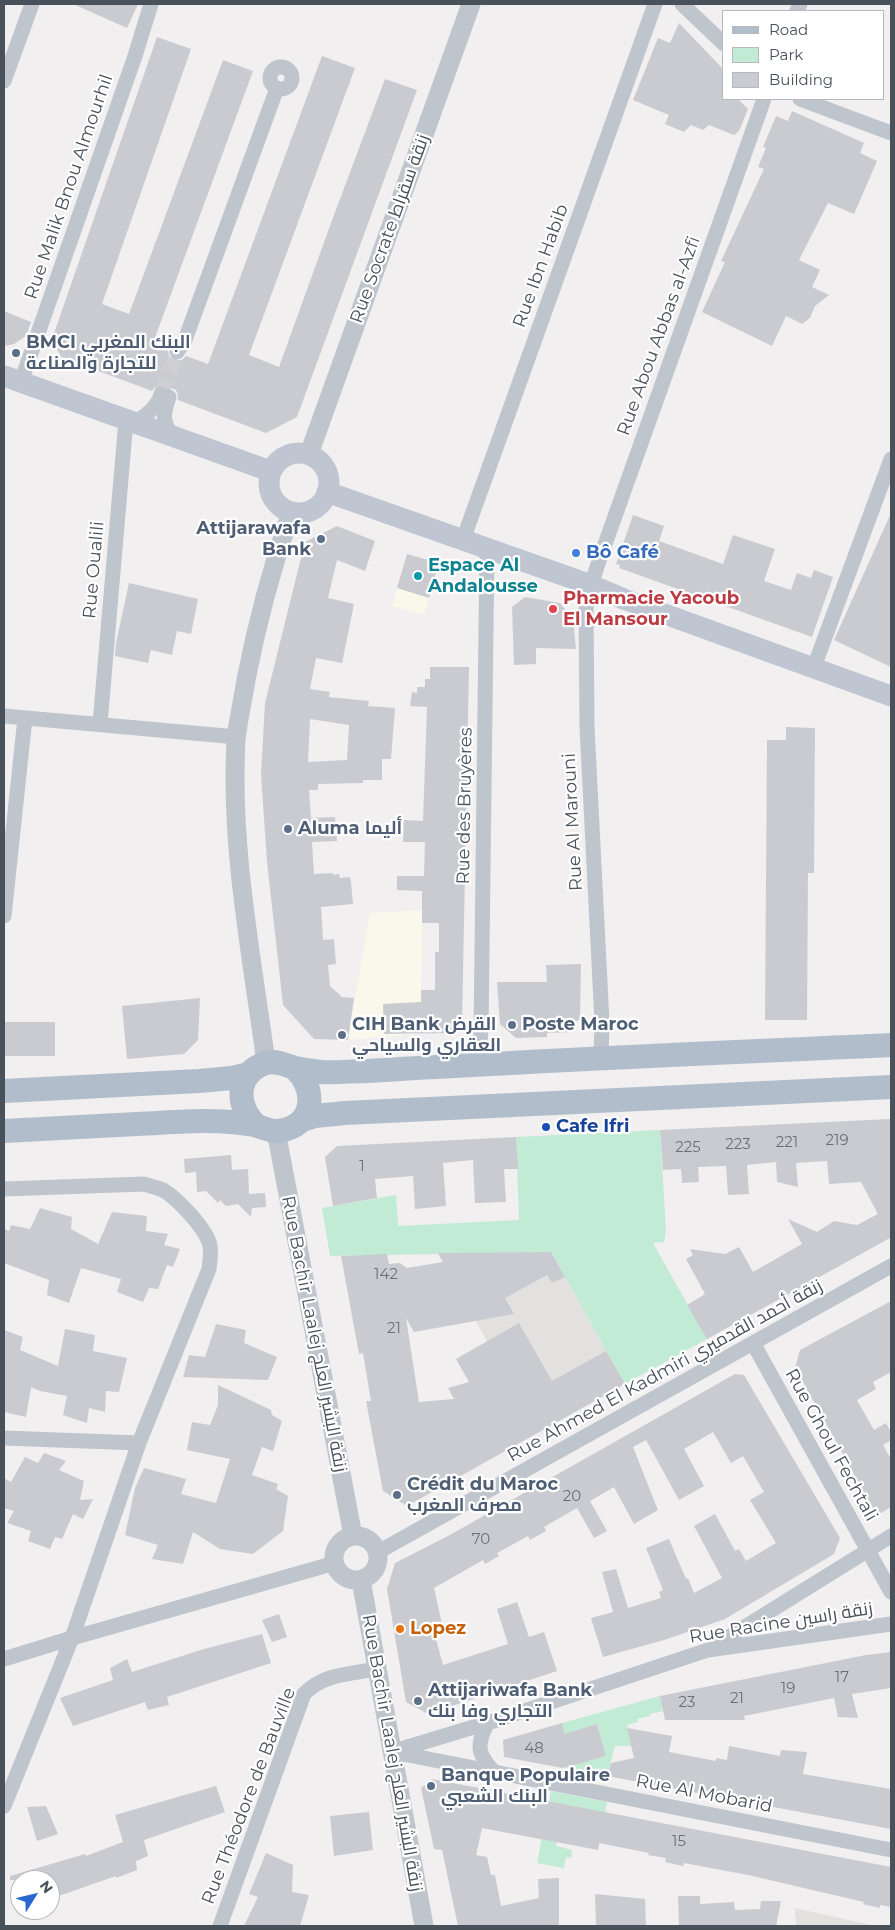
<!DOCTYPE html>
<meta charset="utf-8">
<style>
body{margin:0}
#map{position:relative;width:895px;height:1930px;overflow:hidden;background:#f1efef;font-family:Montserrat,sans-serif}
canvas{display:block}
.frame{position:absolute;inset:0;border:5px solid #49515b;pointer-events:none}
.legend{position:absolute;left:722px;top:10px;width:162px;height:90px;box-sizing:border-box;background:#fff;border:1px solid #b6b9bd;margin:0;padding:6px 9px;list-style:none;font-size:15px;color:#49515b}
.legend li{display:flex;align-items:center;gap:10px;height:25px}
.legend b{width:25px;border:1px solid #b6b9bd}
.north{position:absolute;left:10px;top:1870px;width:50px;height:50px;box-sizing:border-box;background:#fff;border:1px solid #b6b9bd;border-radius:50%;rotate:54deg;font-size:14px;font-weight:700;line-height:20px;text-align:center;color:#49515b}
.north::after{content:'';display:block;margin:auto;width:18px;height:22px;background:#2b67d0;clip-path:polygon(50% 0,100% 100%,50% 72%,0 100%)}
</style>
<div id="map">
<canvas width="895" height="1930"></canvas>
<div class="frame"></div>
<ul class="legend">
<li><b style="height:6px;background:#b2bdcb"></b>Road</li>
<li><b style="height:14px;background:#c2ebd5"></b>Park</li>
<li><b style="height:14px;background:#cacbd1"></b>Building</li>
</ul>
<div class="north">N</div>
</div>
<script>
const context = document.querySelector('canvas').getContext('2d');
context.lineJoin = 'round';
function paint(path, color) {
  context.fillStyle = color;
  context.fill(path, 'evenodd');
}
function stroke(path, color, width, dash) {
  context.strokeStyle = color;
  context.lineWidth = width;
  context.lineCap = dash ? 'butt' : 'round';
  context.setLineDash(dash || []);
  context.stroke(path);
}
function drawText(font, color, halo, rows, align = 'center') {
  context.font = font + ' Montserrat,Cairo,sans-serif';
  context.lineWidth = 4.5;
  context.setLineDash([]);
  context.textBaseline = 'middle';
  context.strokeStyle = halo;
  context.fillStyle = color;
  for (const [text, x, y, turn = 0] of rows) {
    context.save();
    context.translate(x, y);
    context.rotate((+turn || 0) * Math.PI / 180);
    context.textAlign = isNaN(turn) ? turn : align;
    if (halo) context.strokeText(text, 0, 0);
    context.fillText(text, 0, 0);
    context.restore();
  }
}
const commercial = new Path2D(`
 M407,554L439,563L424,615L392,606Z
 M423,910L420,1034L348,1040L370,913Z`);
const education = new Path2D(`
 M551,1252L625,1384L538,1433L438,1253Z
 M795,1908L876,1926H796Z`);
const green = new Path2D(`
 M660,1130L666,1231L664,1242L653,1243L707,1339L625,1384L551,1252L330,1256L322,1208L396,1195L398,1226L519,1220L516,1137Z
 M660,1696L663,1711L650,1714V1716L637,1719L638,1722L627,1725L630,1737L668,1735L670,1745L615,1746L607,1776L567,1769L562,1723ZM597,1724L606,1756L588,1761L585,1728Z
 M551,1791L607,1802L600,1837L563,1805L556,1846L572,1850L571,1858L566,1857L564,1868L537,1863Z`);
const building = new Path2D(`
 M73,4H138L127,28Z
 M679,23L724,70V99H738L748,109L739,131L734,135L709,125L703,130L691,125L684,132L665,124L669,115L633,100L658,38L670,43Z
 M157,37L191,49L102,304L129,314L223,60L253,71L153,343L168,349L169,357L176,361L182,360L186,356L208,364L322,56L355,68L249,355L279,367L331,223L385,79L417,90L297,417L266,433L178,400V395L176,390L164,385L155,387L152,391L61,357L52,339Z
 M792,111L864,143L860,153L877,161L854,214L828,203L799,260L820,270L812,287L829,295L815,306L810,318L802,324L786,316L772,346L702,312L725,262L721,261L764,169L758,167L766,148L763,147L776,116L788,121Z
 M4,311L31,322L26,336L14,344L4,346Z
 M891,513V667L834,640Z
 M633,515L664,526L659,541L723,564L733,535L775,549L764,581L791,590L797,573L811,578L814,570L833,577L812,637L619,568L620,565L616,564Z
 M337,526L375,541L365,571L337,560L328,598L354,604L342,663L316,658L310,689L330,692L329,697L369,701L368,706L395,708L391,759H382V780H363V783L318,784V790H309L311,818L335,817L337,841L312,842L314,874L333,873V875L339,874L340,878L350,877L351,882L353,904L321,907L323,940L334,939L336,964L328,965L330,986L342,997L354,998L348,1040L314,1039L283,1005L267,862L261,774L265,703L305,542ZM310,719L349,725L347,760L308,762Z
 M407,554L439,563L429,598L397,588Z
 M129,583L198,599L191,634L177,631L172,655L151,650L148,663L115,656L116,643Z
 M525,597L560,603L573,619L576,649L536,648V664L514,665L512,607Z
 M430,667H469L462,1025L452,1033L384,1034L383,1004L421,1002V990H435V952H439V923H422V891L397,890V876H424L425,842H403L404,820L423,821L427,707L410,706L412,692L417,693V687H425V679H430Z
 M786,727L815,728L814,873H808L807,1020H765L767,740H786Z
 M581,964L580,1019L572,1024L573,1032L547,1033V1037L516,1038L500,1024L497,982H547L546,965Z
 M200,998L198,1040L184,1054L127,1059L122,1006Z
 M4,1022H55V1056H4Z
 M891,1119V1240L890,1238L707,1339L687,1305L705,1294L686,1259L693,1255L690,1249L725,1254L739,1247L753,1272L802,1244L788,1219L817,1232L834,1221L857,1225L878,1214L861,1182L829,1184L827,1161L796,1163L798,1187L777,1182L776,1162L747,1165L749,1194L728,1195L726,1166L698,1167L699,1182L682,1183L681,1169L663,1170L660,1130Z
 M516,1137L518,1169H504L506,1202L475,1203L473,1160L443,1163L446,1206L415,1209L413,1176L375,1179L377,1198L333,1206L325,1157L337,1146Z
 M231,1155L232,1170L248,1169L249,1194L265,1193L266,1207L252,1208L251,1217L238,1204L226,1206L220,1200L218,1203L206,1191L197,1192L196,1172L185,1173L184,1159Z
 M40,1208L72,1217L71,1229L98,1244L112,1212L147,1216L146,1231L168,1234L164,1245L180,1249L173,1267L167,1265L158,1289L149,1288L143,1302L117,1292L121,1279L81,1268L69,1303L47,1295L49,1280L4,1263V1229L9,1231L11,1225L30,1229Z
 M551,1252L565,1277L552,1283L547,1275L505,1298L514,1314L414,1332L406,1318L419,1402L454,1399L448,1388L469,1382L456,1359L519,1323L552,1381L606,1351L625,1384L407,1506L383,1491L366,1401H371L363,1353L359,1354L341,1256L387,1254L389,1264L400,1263L407,1268L443,1262L438,1253Z
 M891,1301V1372L873,1382L876,1389L857,1400L874,1430L886,1423L891,1432V1440L883,1445L891,1459V1507L881,1513L875,1512L795,1368L800,1350Z
 M216,1324L246,1330L244,1343L277,1357L268,1380L183,1377L189,1355L205,1357Z
 M65,1329L95,1335L93,1351L127,1358L119,1392L106,1391L105,1412L89,1408L87,1423L63,1415L67,1396L40,1391L31,1387L26,1417L4,1412V1330L23,1337L20,1350L58,1366Z
 M735,1374L744,1375L840,1538L834,1554L725,1619L664,1640L603,1657L591,1618L613,1612L602,1572L616,1569L628,1608L661,1598L659,1592L663,1590L646,1548L669,1539L686,1579L688,1578L694,1593L722,1578L694,1526L715,1514L735,1551L739,1549L746,1561L776,1543L750,1500L764,1492L743,1456L731,1463L713,1432L684,1449L704,1486L679,1500L646,1440L633,1447L658,1510L634,1524L614,1487L590,1501L607,1531L594,1538L577,1508L544,1527L546,1531L530,1540L528,1536L497,1553L499,1556L485,1564L483,1560L434,1588L442,1624L433,1628L443,1665L508,1644L497,1609L517,1602L529,1637L544,1632L557,1671L428,1714L406,1702L387,1589L395,1563L448,1536Z
 M218,1385L271,1410L272,1415L282,1421L273,1451L262,1447L252,1475L278,1484L276,1489L288,1496L283,1531L253,1554L220,1549L193,1532L183,1564L152,1559L158,1545L125,1535L135,1488L144,1468L186,1479L181,1494L216,1503L230,1459L187,1450L192,1422L210,1425L218,1405Z
 M44,1453L66,1461L59,1470L84,1481L80,1500L93,1499L83,1519L73,1514L62,1539L55,1537L50,1549L28,1541L31,1531L7,1523L14,1511L4,1508V1478L11,1482L25,1457L38,1463Z
 M279,1614L287,1637L272,1642L262,1620Z
 M262,1634L271,1663L167,1697L169,1705L148,1710L145,1702L73,1726L60,1698L113,1680L110,1668L127,1659L132,1672L204,1649Z
 M891,1652V1688L852,1694L858,1718L838,1717L834,1698L744,1716L745,1720H665L660,1696L866,1655Z
 M562,1723L564,1734L597,1724L606,1756L563,1768L504,1757L503,1740Z
 M627,1728L672,1736L669,1752L716,1761V1758L727,1760L729,1746L780,1756L781,1750L807,1752L803,1774L891,1789V1829L607,1776L611,1763L634,1758Z
 M432,1779L891,1867V1907L880,1905V1908L863,1904L864,1902L748,1875L684,1863L683,1866L665,1862L666,1858L648,1855L649,1853L599,1843L598,1850L482,1828L476,1855L487,1857L491,1875H495L501,1906L539,1898L538,1879L559,1878V1926H458L442,1850L434,1849L421,1788Z
 M216,1786L225,1812L144,1840L148,1856L136,1861L137,1870L116,1878V1876L50,1899V1880H10V1876L85,1854L86,1856L123,1842L115,1815Z
 M46,1806L58,1834L37,1841L27,1807Z
 M369,1812L373,1850L334,1856L330,1816Z
 M266,1853L293,1865L292,1892L309,1895L300,1926H244L258,1897L249,1894Z
 M595,1894L645,1899L646,1926H596Z
 M678,1896H700V1904L734,1902L735,1910L760,1909L761,1901H781L776,1926H679Z`);
const minorTunnel = new Path2D(`
 M161,394L177,352`);
const minor = new Path2D(`
 M682,4L724,44
 M797,11L800,4
 M270 78a11 11 0 1 1 22 0a11 11 0 1 1-22 0Z
 M4,81L32,4
 M800,99L891,133
 M177,352L185,340L277,88
 M21,382L135,56L151,4
 M169,397C163,414 161,424 175,437
 M132,422C144,419 158,406 161,394
 M463,540L655,4
 M814,667L891,459
 M4,716L237,737
 M100,724L126,420
 M4,916L25,718
 M601,1058L602,1022L587,727L586,609L591,585L599,561L764,99
 M478,1063L481,1030L487,548
 M4,1189L144,1184C150,1186 157,1187 163,1190C177,1198 204,1227 209,1242C212,1250 210,1261 209,1269L139,1443L72,1638L4,1806
 M753,1343L891,1592
 M4,1438L139,1443
 M378,1552L891,1266
 M714,1646L891,1536
 M4,1659L72,1638L335,1563
 M488,1722C476,1745 477,1754 494,1772
 M391,1752L497,1720L708,1650L891,1624
 M393,1752L891,1850
 M220,1926L304,1694C323,1674 350,1674 376,1669`);
const tertiary = new Path2D(`
 M309,454L471,4
 M266,1063C252,957 230,848 236,740C238,720 243,700 246,680C257,623 272,567 291,512
 M276,1131L353,1536
 M334 1558a22 22 0 1 1 44 0a22 22 0 1 1-44 0Z
 M361,1580L424,1926`);
const secondary = new Path2D(`
 M4,376L270,471
 M269 483a30 30 0 1 1 60 0a30 30 0 1 1-60 0Z
 M327,492L591,585L626,600L891,696`);
const primary = new Path2D(`
 M4,1091L199,1081L232,1078L249,1074
 M302,1120L315,1116L345,1113L891,1087
 M257,1126C235,1107 235,1073 266,1063C277,1060 285,1065 295,1068C304,1070 313,1071 321,1072C336,1073 352,1071 367,1071C541,1060 716,1053 891,1045
 M4,1131C48,1129 92,1126 137,1124C160,1123 183,1121 205,1121C222,1121 238,1122 254,1125C265,1128 272,1133 284,1130C316,1122 316,1087 294,1068`);
const markers = [
 [16,353,5,"#5c6f8a"],
 [321,539,5,"#5c6f8a"],
 [576,553,5,"#3f7fe0"],
 [418,576,5,"#0f9aa8"],
 [553,609,5,"#e0444e"],
 [288,829,5,"#5c6f8a"],
 [512,1025,5,"#5c6f8a"],
 [342,1035,5,"#5c6f8a"],
 [546,1127,5,"#1a4fb4"],
 [397,1495,5,"#5c6f8a"],
 [400,1629,5,"#e8710a"],
 [418,1701,5,"#5c6f8a"],
 [431,1786,5,"#5c6f8a"]
];
const numberNames = [
 ["219",837,1141],
 ["221",787,1143],
 ["223",738,1145],
 ["225",688,1148],
 ["1",362,1167],
 ["142",386,1275],
 ["21",394,1329],
 ["20",572,1497],
 ["70",481,1540],
 ["17",842,1678],
 ["19",788,1689],
 ["21",737,1699],
 ["23",687,1703],
 ["48",534,1749],
 ["15",679,1842]
];
const streetNames = [
 ["Rue Malik Bnou Almourhil",69,187,-71],
 ["Rue Socrate زنقة سقراط",390,229,-70],
 ["Rue Ibn Habib",541,266,-70],
 ["Rue Abou Abbas al-Azfi",659,336,-70],
 ["Rue Oualili",94,570,-85],
 ["Rue des Bruyères",465,806,-89],
 ["Rue Al Marouni",573,822,-93],
 ["Rue Bachir Laalej زنقة البشير العلج",314,1334,79],
 ["Rue Ahmed El Kadmiri زنقة أحمد القدميري",665,1371,-29],
 ["Rue Ghoul Fechtali",831,1445,61],
 ["Rue Racine زنقة راسين",781,1623,-9],
 ["Rue Bachir Laalej زنقة البشير العلج",392,1753,80],
 ["Rue Al Mobarid",704,1794,11],
 ["Rue Théodore de Bauville",249,1796,-69]
];
const serviceNames = [
 ["BMCI البنك المغربي",26,343],
 ["للتجارة والصناعة",26,364],
 ["Attijarawafa",311,529,"right"],
 ["Bank",311,550,"right"],
 ["Aluma أليما",298,829],
 ["CIH Bank القرض",352,1025],
 ["العقاري والسياحي",352,1046],
 ["Poste Maroc",522,1025],
 ["Crédit du Maroc",407,1485],
 ["مصرف المغرب",407,1506],
 ["Attijariwafa Bank",428,1691],
 ["التجاري وفا بنك",428,1712],
 ["Banque Populaire",441,1776],
 ["البنك الشعبي",441,1797]
];
const shopNames = [
 ["Bô Café",586,553]
];
const cultureNames = [
 ["Espace Al",428,566],
 ["Andalousse",428,587]
];
const healthNames = [
 ["Pharmacie Yacoub",563,599],
 ["El Mansour",563,620]
];
const transitNames = [
 ["Cafe Ifri",556,1127]
];
const foodNames = [
 ["Lopez",410,1629]
];
paint(commercial, '#faf7eb');
paint(education, '#e2e1e0');
paint(green, '#c2ebd5');
paint(building, '#cacbd1');
stroke(minorTunnel, '#cfcfd1', 15, [15, 8]);
stroke(minor, '#bfc5cd', 15);
stroke(tertiary, '#bfc5cd', 19);
stroke(secondary, '#bfc6d1', 21);
stroke(primary, '#b2bdcb', 24);
for (const [x, y, r, color] of markers) {
  const dot = new Path2D();
  dot.arc(x, y, r, 0, 2 * Math.PI);
  context.fillStyle = color;
  context.fill(dot);
  stroke(dot, '#fff', 2);
}
drawText('15px', '#697078', null, numberNames);
drawText('18px', '#49515b', '#fff', streetNames);
drawText('bold 18px', '#4e5e75', '#fff', serviceNames, 'left');
drawText('bold 18px', '#366cbe', '#fff', shopNames, 'left');
drawText('bold 18px', '#0d838f', '#fff', cultureNames, 'left');
drawText('bold 18px', '#be3a42', '#fff', healthNames, 'left');
drawText('bold 18px', '#164399', '#fff', transitNames, 'left');
drawText('bold 18px', '#c56008', '#fff', foodNames, 'left');
</script>
